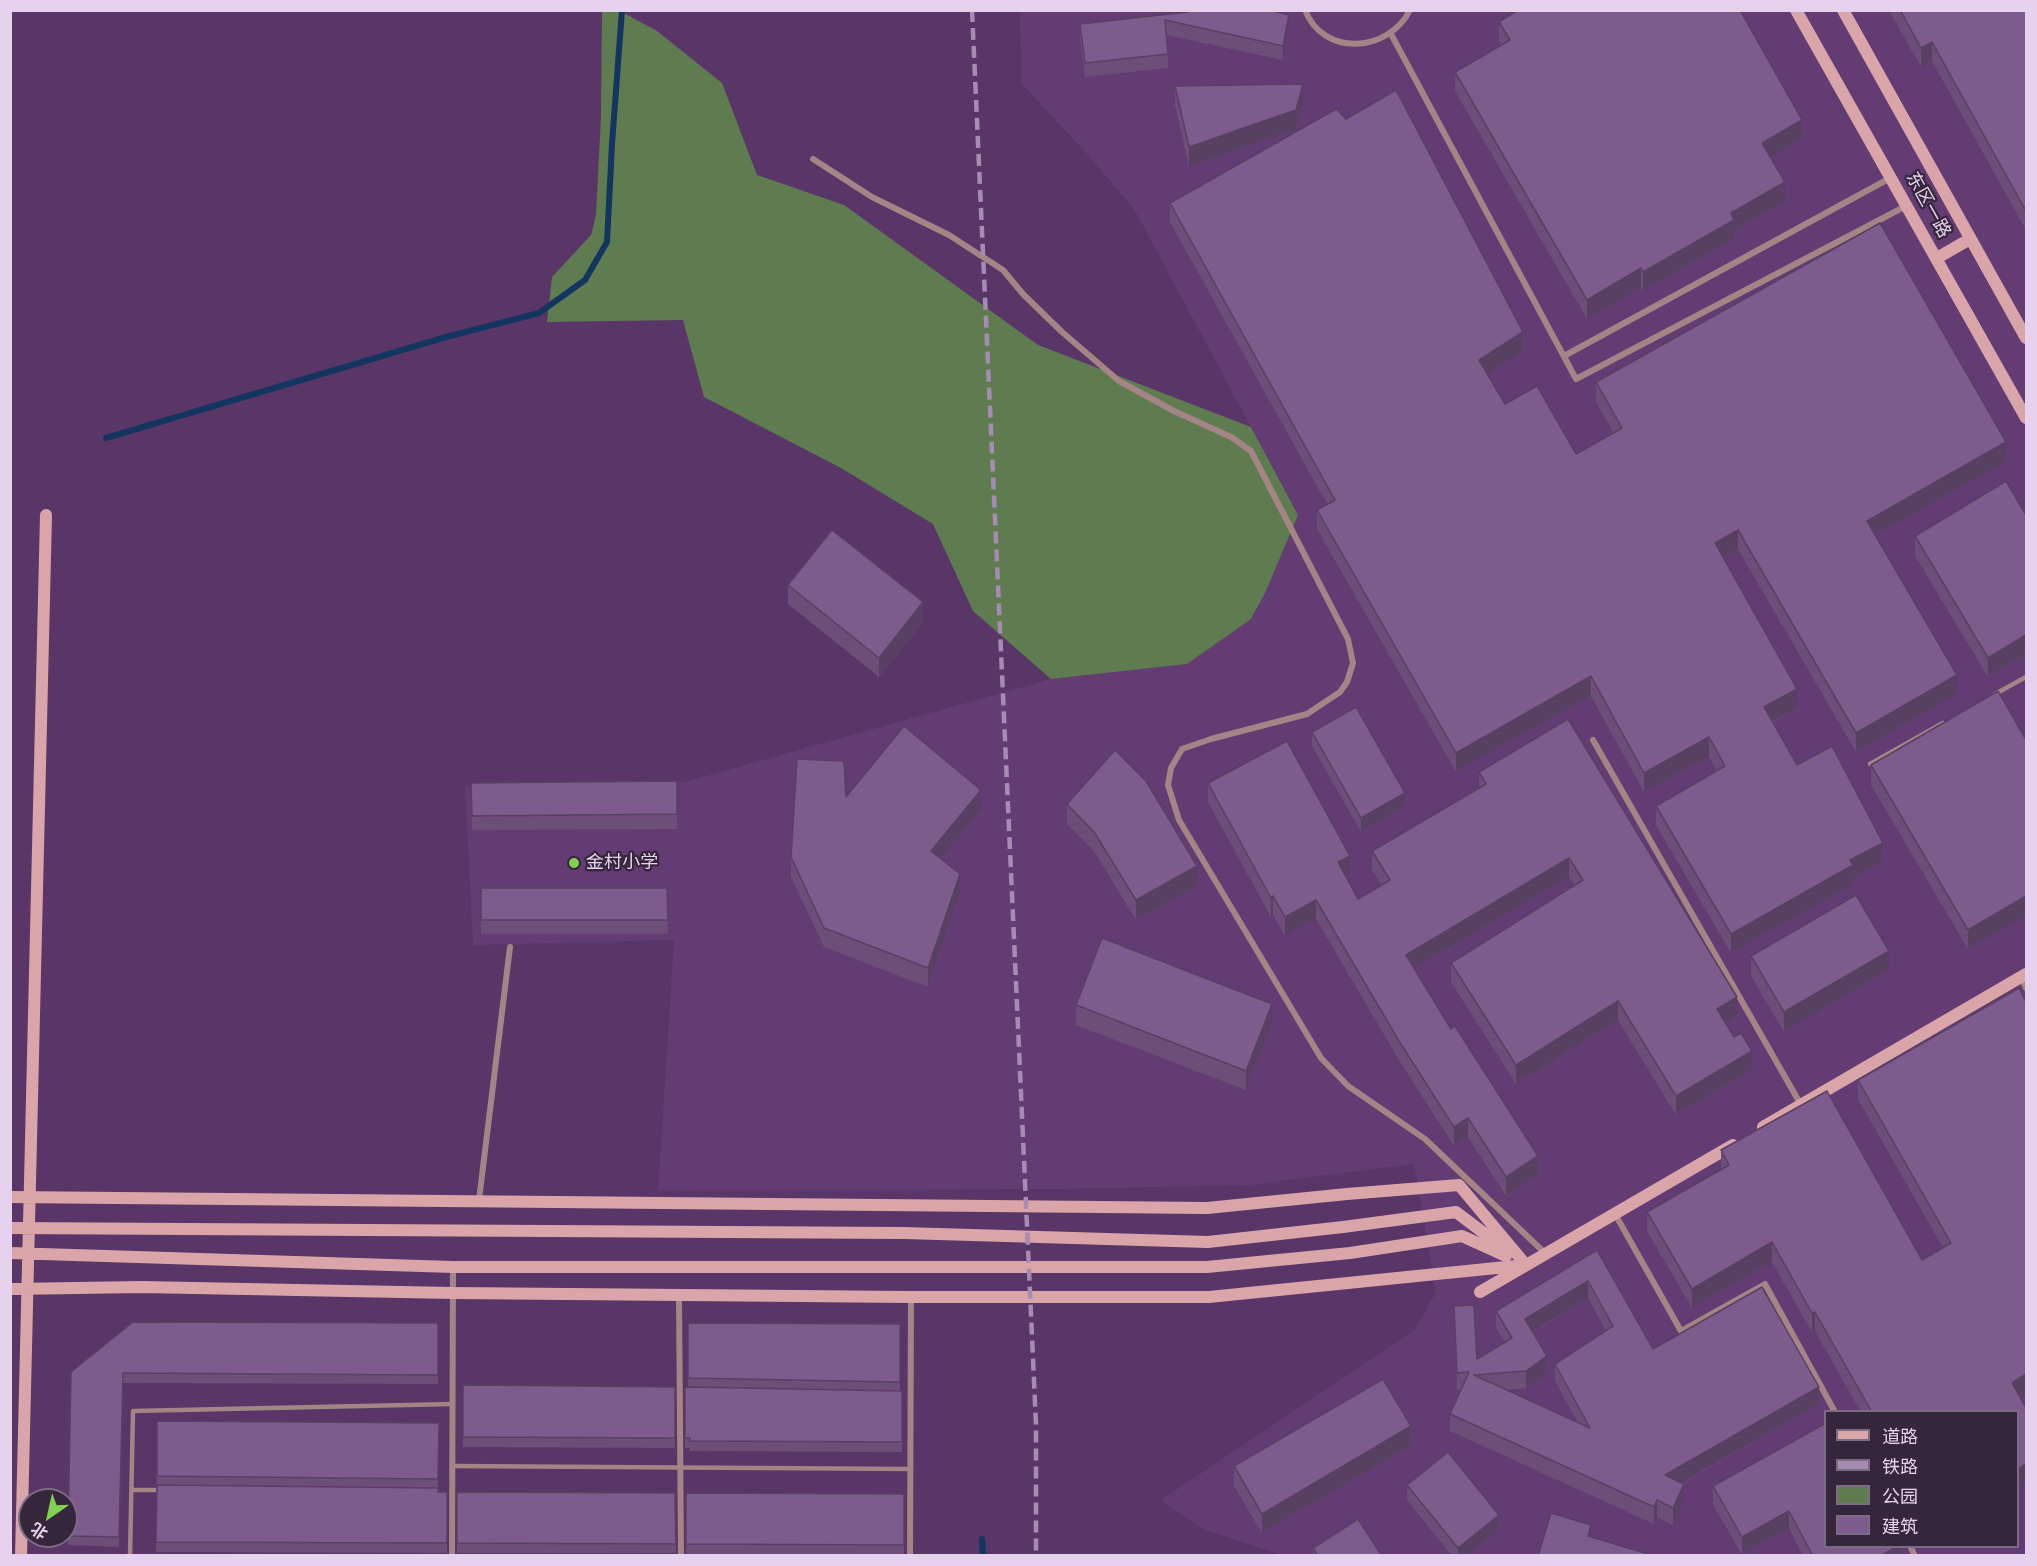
<!DOCTYPE html>
<meta charset="utf-8">
<style>
body{margin:0}
#map{position:relative;width:2037px;height:1566px;overflow:hidden;background:#593667;font-family:"Open Sans","Noto Sans SC",sans-serif}
canvas{display:block}
.frame{position:absolute;inset:0;border:12px solid #e6d2ef;pointer-events:none}
.legend{position:absolute;left:1824px;top:1410px;width:195px;height:138px;box-sizing:border-box;background:#36263c;border:2px solid #7c6b84;margin:0;padding:8px 10px;list-style:none;font-size:18px;color:#e6d2ef}
.legend li{display:flex;align-items:center;gap:12px;height:30px}
.legend b{width:30px;border:2px solid #7c6b84}
.north{position:absolute;left:18px;top:1488px;width:60px;height:60px;box-sizing:border-box;background:#36263c;border:2px solid #7c6b84;border-radius:50%;rotate:214deg;font-size:16px;font-weight:700;line-height:24px;text-align:center;color:#e6d2ef}
.north::after{content:'';display:block;margin:auto;width:21px;height:27px;background:#81d050;clip-path:polygon(50% 0,100% 100%,50% 72%,0 100%)}
</style>
<div id="map">
<canvas width="2037" height="1566"></canvas>
<div class="frame"></div>
<ul class="legend">
<li><b style="height:8px;background:#d9a5a8"></b>道路</li>
<li><b style="height:8px;background:#a68bb2"></b>铁路</li>
<li><b style="height:16px;background:#5f7c50"></b>公园</li>
<li><b style="height:16px;background:#7e5b8d"></b>建筑</li>
</ul>
<div class="north">北</div>
</div>
<script>
const context = document.querySelector('canvas').getContext('2d');
context.lineJoin = 'round';
function paint(path, color) {
  context.fillStyle = color;
  context.fill(path, 'evenodd');
}
function stroke(path, color, width, dash) {
  context.strokeStyle = color;
  context.lineWidth = width;
  context.lineCap = dash ? 'butt' : 'round';
  context.setLineDash(dash || []);
  context.stroke(path);
}
function drawText(font, color, halo, rows, align = 'center') {
  context.font = font + ' "Open Sans","Noto Sans SC",sans-serif';
  context.lineWidth = 4.5;
  context.setLineDash([]);
  context.textBaseline = 'middle';
  context.strokeStyle = halo;
  context.fillStyle = color;
  for (const [text, x, y, turn = 0] of rows) {
    context.save();
    context.translate(x, y);
    context.rotate((+turn || 0) * Math.PI / 180);
    context.textAlign = isNaN(turn) ? turn : align;
    if (halo) context.strokeText(text, 0, 0);
    context.fillText(text, 0, 0);
    context.restore();
  }
}
const built = new Path2D(`
 M1020,11H2026V1555L1285,1556L1202,1529L1161,1500L1415,1330L1436,1292L1414,1164L1249,1185L1062,1189L658,1190L674,940L473,945L465,786L685,782L1051,679L1187,664L1251,619L1266,591L1298,514L1134,209L1088,155L1021,83ZM1826,1412H2018V1546H1826Z`);
const green = new Path2D(`
 M602,11H620L657,31L722,83L757,175L844,205L1038,345L1251,427L1298,515L1266,591L1251,619L1187,664L1051,679L973,611L933,524L841,468L704,397L683,320L547,322L552,277L591,235L596,215L601,117Z`);
const stream = new Path2D(`
 M106,438L446,337L539,313L585,280L607,242L612,144L622,10
 M982,1539L983,1556`);
const lane = new Path2D(`
 M1995,694L2026,677
 M1870,764L1943,723
 M452,1466L911,1469
 M132,1490H162
 M130,1556L133,1411L453,1404`);
const street = new Path2D(`
 M1305,10C1324,58 1389,52 1410,10
 M1391,34L1576,379L1906,206
 M813,159L872,197L949,235L1003,270L1023,294L1062,332L1119,381L1174,411L1231,437L1251,451L1348,639L1353,663L1347,682L1340,692L1307,714L1211,739L1182,749L1171,768L1168,785L1179,820L1321,1058L1348,1086L1425,1139L1546,1254
 M1564,356L1892,177
 M1593,740L1801,1105
 M2021,977L2026,988
 M479,1200L510,947
 M1615,1214L1681,1331L1765,1284L1835,1412
 M679,1295L681,1556
 M1910,1546L1915,1556
 M452,1556L453,1267
 M910,1556L911,1297`);
const secondary = new Path2D(`
 M1796,10L2026,418
 M1843,10L2026,338
 M1937,258L1970,239
 M1763,1127L2026,974
 M10,1197L1207,1208L1347,1194L1459,1185L1526,1265
 M10,1228L904,1233L1208,1242L1343,1227L1456,1212L1509,1252
 M10,1253L453,1267H1207L1350,1253L1462,1236L1506,1256
 M10,1289L142,1287L453,1293L911,1297H1209L1526,1265
 M1480,1292L1733,1145
 M21,1556L46,515`);
const rail = new Path2D(`
 M972,10L1036,1425V1556`);
const wall = new Path2D(`
 M1889,10H2026V230L1932,61L1921,67Z
 M1188,12L1289,30L1283,60L1166,35L1168,54V68L1085,77L1080,38V24Z
 M1499,22L1802,139L1770,157L1785,202L1734,231V239L1643,291L1641,288L1587,319L1455,91V72L1502,45L1499,41Z
 M1175,86L1303,103L1296,129L1189,167L1175,105Z
 M1170,203L1523,351L1487,374L1505,404L1576,454L1614,433L1596,402V382L2006,462L1875,535L1957,695L1856,752L1738,549L1723,558L1797,708L1773,722L1797,765L1883,862L1853,878V885L1731,953L1656,825V806L1717,771L1709,757L1644,792L1591,696L1456,772L1317,529V510L1327,504L1170,222Z
 M2026,515V654L1988,677L1915,556V536Z
 M788,585L923,622L879,677L788,604Z
 M1312,732L1405,806L1361,832L1312,746Z
 M2026,740L1968,949L1871,785V765Z
 M1479,772L1737,1016L1725,1023L1752,1070L1676,1115L1618,1020L1516,1084L1451,982V963L1574,885L1569,877L1415,969L1538,1175L1506,1196L1468,1137L1454,1146L1399,1060L1316,919L1285,936L1273,915L1271,917L1208,802V783L1350,875L1346,877L1358,899L1382,885L1372,870V851L1479,788Z
 M677,781V829L472,830L471,783Z
 M846,797L981,809L940,859L960,894L928,987L824,947L791,877V857Z
 M1067,804L1197,886L1136,920L1094,851L1067,824Z
 M481,888H667L668,934H481Z
 M1751,956L1889,970L1784,1032L1751,976Z
 M2019,988L2020,1397L2026,1408V1484L2018,1489V1412H1861L1815,1331L1812,1332L1772,1262L1692,1308L1647,1231V1212L1721,1169V1150L1922,1260L1943,1248L1858,1099V1080Z
 M1076,1005L1272,1024L1246,1090L1076,1025Z
 M1597,1250L1653,1349L1819,1404L1682,1483L1684,1502L1673,1525L1657,1517L1654,1524L1450,1431V1414L1461,1390H1457L1454,1306L1477,1359L1505,1342L1496,1328V1311ZM1588,1298L1606,1331L1555,1364V1381L1578,1423L1506,1390L1526,1388L1547,1373L1533,1332Z
 M438,1323V1384L123,1383L119,1547L68,1545L71,1372Z
 M688,1323L900,1324V1391H902V1452L690,1451V1448H685V1387H688Z
 M463,1385L675,1387V1448L463,1447Z
 M157,1421L439,1423L438,1492H447V1553L156,1552Z
 M1411,1446L1262,1533L1234,1486V1466Z
 M1407,1485L1499,1530L1467,1556H1452L1407,1500Z
 M1713,1486L1901,1546V1556H1803L1789,1528L1742,1555L1713,1504Z
 M457,1492L675,1493L676,1553H457Z
 M686,1493L904,1494V1555L686,1554Z
 M1313,1548L1382,1556H1313Z`);
const shadedWall = new Path2D(`
 M1289,15V30L1283,60V46Z
 M1932,42V61L1921,67V48Z
 M1303,84V103L1296,129L1189,167V147Z
 M1802,120V139L1762,162V143Z
 M1785,182V202L1734,231V239L1643,291V272L1731,213Z
 M1641,268V288L1587,319V300Z
 M1523,332V351L1479,380V360Z
 M2006,442V462L1867,540V521Z
 M1738,530V549L1715,562V543Z
 M923,602V622L879,677V658Z
 M2026,635V654L1988,677V658Z
 M1957,675V695L1856,752V733Z
 M1591,676V696L1456,772V753Z
 M1797,689V708L1764,726V707Z
 M1709,737V757L1644,792V773Z
 M981,790V809L931,871V851Z
 M1405,793V806L1361,832V818Z
 M1883,843V862L1853,878V885L1731,953V934L1850,860Z
 M1350,856V875L1338,881V862Z
 M1569,858V877L1406,974V955Z
 M1197,866V886L1136,920V900Z
 M960,874V894L928,987V968Z
 M1273,896V915L1271,917V898Z
 M2026,896V915L1968,949V930Z
 M1316,900V919L1285,936V917Z
 M1889,951V970L1784,1032V1012Z
 M1737,997V1016L1717,1028V1009Z
 M1618,1001V1020L1516,1084V1065Z
 M1272,1004V1024L1246,1090V1071Z
 M1752,1051V1070L1676,1115V1096Z
 M1468,1118V1137L1454,1146V1127Z
 M1538,1156V1175L1506,1196V1177Z
 M1772,1242V1262L1692,1308V1289Z
 M1588,1281V1298L1525,1336V1319Z
 M1815,1312V1331L1812,1332V1313Z
 M1547,1356V1373L1526,1388V1371Z
 M2026,1374V1394L2012,1402V1383Z
 M1819,1387V1404L1665,1492V1475Z
 M1411,1426V1446L1262,1533V1514Z
 M2026,1464V1484L2018,1489V1469Z
 M1684,1484V1502L1673,1525V1508Z
 M1657,1500V1517L1654,1524V1507Z
 M1789,1511V1528L1742,1555V1537Z
 M1499,1515V1530L1467,1556H1458V1548Z
 M1591,1525V1540L1588,1536Z
 M1897,1546H1901V1556H1881Z`);
const building = new Path2D(`
 M1188,10H1269L1289,15L1283,46L1165,20L1168,54L1085,63L1080,24L1188,12Z
 M1518,10H1740L1802,120L1762,143L1785,182L1731,213L1734,220L1643,272L1641,268L1587,300L1455,72L1510,40L1499,22Z
 M1900,10H2026V211L1932,42L1921,48Z
 M1303,84L1296,110L1189,147L1175,86Z
 M1396,90L1523,332L1479,360L1505,404L1537,386L1576,454L1622,428L1596,382L1880,223L2006,442L1867,521L1957,675L1856,733L1738,530L1715,543L1797,689L1764,707L1797,765L1832,746L1883,843L1850,860L1853,865L1731,934L1656,806L1725,766L1709,737L1644,773L1591,676L1456,753L1317,510L1335,500L1170,203L1336,109L1346,119Z
 M2006,481L2026,515V635L1988,658L1915,536Z
 M832,530L923,602L879,658L788,585Z
 M1998,691L2026,740V896L1968,930L1871,765Z
 M1356,707L1405,793L1361,818L1312,732Z
 M1568,719L1737,997L1717,1009L1734,1037L1741,1033L1752,1051L1676,1096L1618,1001L1516,1065L1451,963L1583,880L1569,858L1406,955L1451,1029L1455,1026L1538,1156L1506,1177L1468,1118L1454,1127L1399,1041L1316,900L1285,917L1273,896L1271,898L1208,783L1287,741L1350,856L1338,862L1358,899L1390,880L1372,851L1486,784L1479,772Z
 M904,726L981,790L931,851L960,874L928,968L824,928L791,857L797,759L844,761L846,797Z
 M1115,750L1146,781L1197,866L1136,900L1094,832L1067,804Z
 M677,781V814L472,816L471,783Z
 M481,888H667L668,920H481Z
 M1856,895L1889,951L1784,1012L1751,956Z
 M1102,938L1272,1004L1246,1071L1076,1005Z
 M2019,988L2026,1002V1374L2012,1383L2026,1408V1464L2018,1469V1412H1872L1815,1312L1812,1313L1772,1242L1692,1289L1647,1212L1729,1165L1721,1150L1827,1091L1922,1260L1951,1243L1858,1080Z
 M1597,1250L1653,1349L1762,1287L1819,1387L1665,1475L1684,1484L1673,1508L1657,1500L1654,1507L1450,1414L1469,1372L1457,1373L1454,1306L1474,1305L1477,1359L1512,1338L1496,1311ZM1588,1281L1613,1326L1555,1364L1590,1428L1474,1375L1526,1371L1547,1356L1525,1319Z
 M133,1322L438,1323V1375L123,1373L119,1537L68,1536L71,1372Z
 M688,1323L900,1324V1382L688,1378Z
 M1383,1379L1411,1426L1262,1514L1234,1466Z
 M463,1385L675,1387V1438L463,1437Z
 M685,1387L902,1391V1442L690,1441V1438H685Z
 M157,1421L439,1423L438,1479L157,1476Z
 M1826,1423V1546H1897L1881,1556H1813L1789,1511L1742,1537L1713,1486Z
 M1448,1452L1499,1515L1458,1548L1407,1485Z
 M157,1485L438,1488V1492H447V1543L156,1542Z
 M457,1492L675,1493L676,1544L457,1543Z
 M686,1493L904,1494V1545L686,1544Z
 M1551,1513L1591,1525L1588,1536L1655,1556H1538Z
 M1358,1519L1382,1556H1318L1313,1548Z`);
const markers = [
 [574,863,6,"#81d050"]
];
const streetNames = [
 ["东区一路",1928,205,61]
];
const poiNames = [
 ["金村小学",586,863]
];
paint(built, '#633c74');
paint(green, '#5f7c50');
stroke(stream, '#133661', 6);
stroke(lane, '#a58485', 4.5);
stroke(street, '#a58485', 6);
stroke(secondary, '#d9a5a8', 12);
stroke(rail, '#a68bb2', 4.5, [12, 6]);
paint(wall, '#6c4e79');
paint(shadedWall, '#584063');
paint(building, '#7e5b8d');
stroke(building, '#584063', 1.5);
for (const [x, y, r, color] of markers) {
  const dot = new Path2D();
  dot.arc(x, y, r, 0, 2 * Math.PI);
  context.fillStyle = color;
  context.fill(dot);
  stroke(dot, '#36263c', 2);
}
drawText('18px', '#e6d2ef', '#36263c', streetNames);
drawText('18px', '#e6d2ef', '#36263c', poiNames, 'left');
</script>
